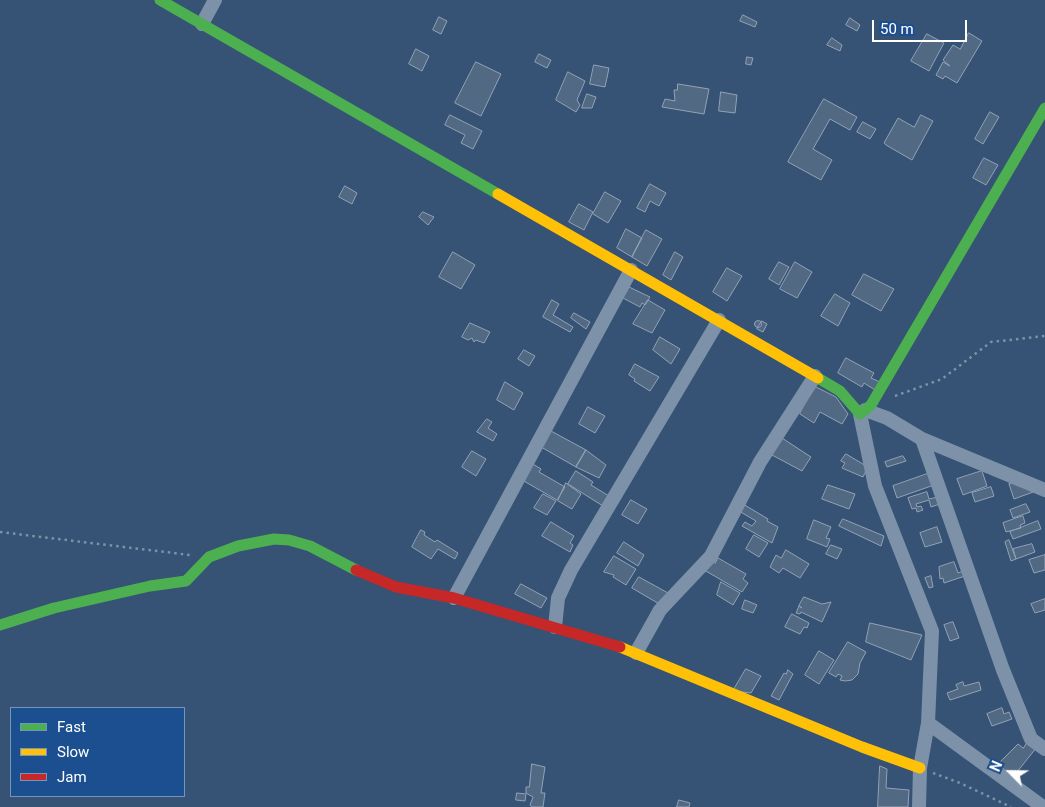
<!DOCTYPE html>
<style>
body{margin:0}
#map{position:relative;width:1045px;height:807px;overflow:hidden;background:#365274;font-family:Roboto,sans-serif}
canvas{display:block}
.legend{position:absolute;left:10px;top:707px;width:175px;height:90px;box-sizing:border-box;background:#1b4f8f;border:1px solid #7695bc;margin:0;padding:6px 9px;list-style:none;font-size:15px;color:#fff}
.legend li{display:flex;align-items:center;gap:10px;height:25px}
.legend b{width:25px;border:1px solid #7695bc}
.north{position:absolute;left:985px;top:747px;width:50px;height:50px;-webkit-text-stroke:4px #1b4f8f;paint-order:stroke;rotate:293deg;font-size:14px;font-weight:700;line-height:20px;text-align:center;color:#fff}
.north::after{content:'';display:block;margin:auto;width:18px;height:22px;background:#fff;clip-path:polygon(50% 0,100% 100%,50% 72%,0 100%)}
.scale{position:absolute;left:872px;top:20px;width:95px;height:22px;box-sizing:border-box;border:2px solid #fff;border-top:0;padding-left:6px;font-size:15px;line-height:18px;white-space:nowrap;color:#fff;-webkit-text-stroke:4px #1b4f8f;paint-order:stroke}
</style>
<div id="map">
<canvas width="1045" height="807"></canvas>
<ul class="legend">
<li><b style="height:6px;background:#4caf50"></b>Fast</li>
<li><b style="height:6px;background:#ffc107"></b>Slow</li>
<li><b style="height:6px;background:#c62828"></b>Jam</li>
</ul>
<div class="north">N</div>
<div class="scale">50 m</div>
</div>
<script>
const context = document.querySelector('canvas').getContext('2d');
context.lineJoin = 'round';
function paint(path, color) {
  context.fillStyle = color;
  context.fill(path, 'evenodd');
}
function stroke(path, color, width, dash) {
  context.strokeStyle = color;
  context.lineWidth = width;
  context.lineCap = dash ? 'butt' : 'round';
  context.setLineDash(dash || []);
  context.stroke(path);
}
const building = new Path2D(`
 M743,15L757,22L755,27L740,21Z
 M439,17L447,21L441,34L433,30Z
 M850,18L860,25L857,31L846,25Z
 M969,33L982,41L957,83L945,76L943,79L936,75L943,62L950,66L943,60L953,45L960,49Z
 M927,34L944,43L929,71L911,61Z
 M832,38L842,45L840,51L827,45Z
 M416,49L429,56L422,71L409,64Z
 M539,54L551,60L547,68L535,62Z
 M747,57L753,58L751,65L746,64Z
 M476,62L501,74L481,116L455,103Z
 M594,65L609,68L605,87L590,84Z
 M568,72L585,81L577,100L580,105L576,112L556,100Z
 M678,84L709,89L704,114L662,107L665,99L675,101L674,90H677Z
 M721,92L737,95L735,113L719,111Z
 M587,94L596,97L592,108H582Z
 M824,99L857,117L850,130L830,119L813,149L832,160L821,180L788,162Z
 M990,112L999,117L983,144L975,139Z
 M450,115L482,131L473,149L461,143L465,135L445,125Z
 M921,115L933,121L912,160L886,145L884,143L898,118L914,127Z
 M863,122L876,129L870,139L857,132Z
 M984,158L998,165L986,185L973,178Z
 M650,184L666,193L659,206L650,201L645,212L637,208Z
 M345,186L357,193L352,204L339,197Z
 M605,192L621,201L608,223L593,214Z
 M579,204L593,212L584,230L569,222Z
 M423,212L434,217L428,225L419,217Z
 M626,229L642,238L632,257L617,248Z
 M646,230L662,239L647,266L632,257Z
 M453,252L475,265L461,289L439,277Z
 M675,252L683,257L671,280L663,275Z
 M779,262L789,267L779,285L769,279Z
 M795,262L812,272L797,298L780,289Z
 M727,268L742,276L727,301L713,292Z
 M864,274L894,289L881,311L852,295Z
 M629,287L650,297L645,305L642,303L640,307L623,298Z
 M835,294L850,303L838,326L821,316Z
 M552,300L559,304L553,315L573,327L570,332L543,317Z
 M648,300L665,310L652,333L633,324Z
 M574,313L590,322L586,329L571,318Z
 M754.5 324a3.5 3.5 0 1 1 7 0a3.5 3.5 0 1 1-7 0Z
 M762,321L767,324L763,332L757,329Z
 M470,323L490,332L484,343L476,340L474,342L472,338L468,340L462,337Z
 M660,337L680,349L671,364L653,350Z
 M524,350L535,356L529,366L518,359Z
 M846,358L874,373L871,378L880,382L875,390L864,383L862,387L838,373Z
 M635,364L659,377L650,391L634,381L635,379L629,375Z
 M505,382L523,393L514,410L497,400Z
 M814,386L836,397L848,414L842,424L820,412L814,423L800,414Z
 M588,407L605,416L595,433L579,424Z
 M487,419L492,422L488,428L497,434L493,441L477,432Z
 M551,431L586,450L576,467L541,447Z
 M782,438L811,457L802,471L772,455Z
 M586,450L606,465L599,478L576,467Z
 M472,451L486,459L476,476L462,467Z
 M846,454L868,467L863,477L842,468L845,463L841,461Z
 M903,456L906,461L887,467L885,462Z
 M528,461L541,469L539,472L565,487L557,500L522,480Z
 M576,471L593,482L591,485L609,496L603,506L568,484Z
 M982,471L987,486L963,495L957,479Z
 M930,473L934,485L897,498L893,486Z
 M1026,480L1036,491L1014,499L1009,484Z
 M566,483L581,494L572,509L558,501Z
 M828,485L855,494L849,509L822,499Z
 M991,487L994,496L975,502L972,493Z
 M927,492L929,499L938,497L940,504L931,507L929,500L916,504L917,507L921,506L923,510L917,512L916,508L912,509L908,498Z
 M543,494L556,501L547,515L534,508Z
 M631,500L647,509L638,524L622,515Z
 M743,504L768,519L767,521L778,527L772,543L742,526L745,522L752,526L756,521L739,511Z
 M1026,504L1030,512L1013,518L1010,510Z
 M1023,516L1025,523L1020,525L1021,528L1006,532L1003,523Z
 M843,519L884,536L881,546L839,526Z
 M814,520L831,527L826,538L830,539L827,547L807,539Z
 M1038,521L1041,529L1013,539L1010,532Z
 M551,522L574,536L570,543L573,545L570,552L542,536Z
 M937,527L942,542L925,547L920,533Z
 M421,530L425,532L424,535L435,542L437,540L458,553L455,559L438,549L431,559L412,547Z
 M754,535L768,543L759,557L746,549Z
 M1009,540L1016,559L1011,561L1005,542Z
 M624,542L644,555L638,566L617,553Z
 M1032,544L1035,552L1016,559L1013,549Z
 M831,545L842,549L837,559L826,554Z
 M786,550L809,564L800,578L783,568L779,573L770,567L776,555L781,558Z
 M1045,555V570L1034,573L1029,560Z
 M614,556L636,569L626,585L613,577L614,575L604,572Z
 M718,558L746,574L743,579L748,583L742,592L704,570L710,560L715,563Z
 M954,562L958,573L963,571L965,576L944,583L943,578L940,579L939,567Z
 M931,576L933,587L929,588L925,578Z
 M639,577L668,593L661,605L632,588Z
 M721,582L740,593L733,605L717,595Z
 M521,584L547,598L541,608L515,594Z
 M804,597L822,604L831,602L822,622L801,612L800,614L796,613L799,606L802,608L799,606Z
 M1045,599V610L1035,613L1031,604Z
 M745,600L757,605L753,613L742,609Z
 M792,614L809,623L807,628L804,627L800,634L785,627Z
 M953,622L959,638L950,641L944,625Z
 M870,623L922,635L911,660L866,642Z
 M848,642L866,652L860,663L858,674L852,680L845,681L840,680L842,676L838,674L836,677L829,673Z
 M819,651L834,660L819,684L805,675Z
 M746,669L761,676L751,693L733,691Z
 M788,670L793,674L779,700L771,696L784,673L786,674Z
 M963,682L964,686L979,682L981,690L950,700L947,693L958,689L956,685Z
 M1002,708L1004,714L1009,712L1012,719L992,726L987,714Z
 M1029,740L1037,747L1013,777L998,764L1018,744L1023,748Z
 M532,764L545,767L541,793H545L543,807H532L530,805L533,797L526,793V787H529Z
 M880,766L887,769L886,788L909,790L908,807H878Z
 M517,793L526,794L525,801L516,800Z
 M679,800L690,803L689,807H677Z`);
const path = new Path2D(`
 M895,396L942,379L991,342L1045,336
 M0,532L190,555
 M933,773L960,783L1011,807`);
const street = new Path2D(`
 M202,24L215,0
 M865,410L887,418L922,439L1045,490
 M860,414L875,486L932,631L928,723L920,768L919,807
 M922,439L1003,670L1031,739L1045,749
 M454,598L631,270
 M555,627L558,598L571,570L719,320
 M636,653L660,610L711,556L760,462L815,376
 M928,723L1043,807`);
const fast = new Path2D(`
 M160,0L498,194
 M818,378L840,391L860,414L871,405L1045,108
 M0,625L54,608L150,586L186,581L209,557L238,546L274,539L289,540L310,546L356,570`);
const slow = new Path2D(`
 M498,194L818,378
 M620,647L862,747L920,768`);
const jam = new Path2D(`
 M356,570L396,587L454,598L620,647`);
paint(building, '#526984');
stroke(building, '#92a2b6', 1);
stroke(path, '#7d92a8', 2.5, [2.5, 4]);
stroke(street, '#7d92a8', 14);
stroke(fast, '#4caf50', 11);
stroke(slow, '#ffc107', 11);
stroke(jam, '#c62828', 11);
</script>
